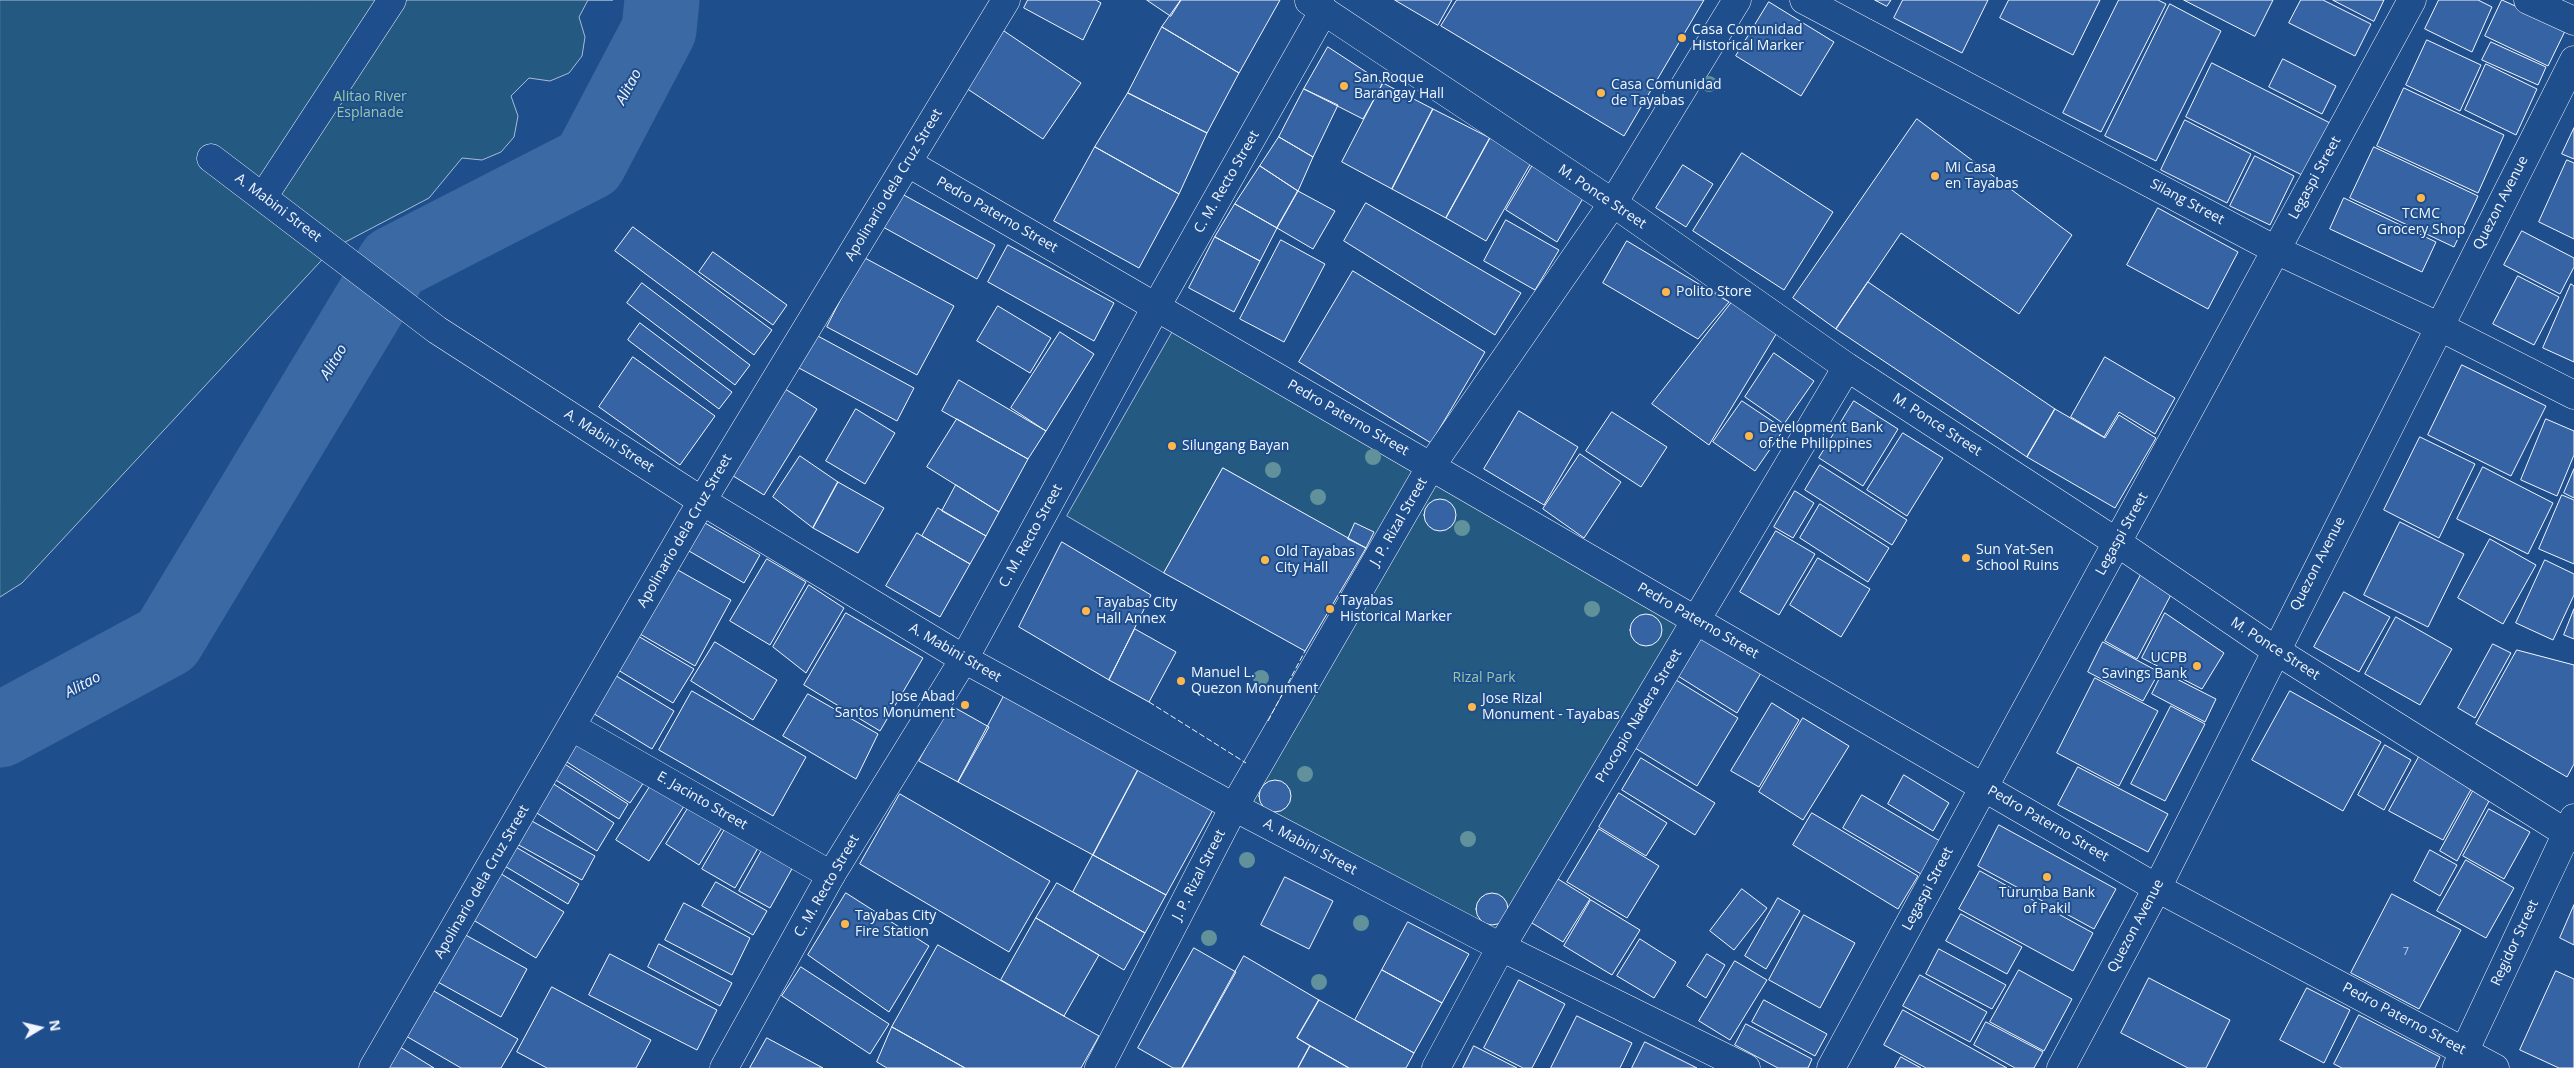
<!DOCTYPE html>
<style>
body{margin:0}
#map{position:relative;width:2574px;height:1068px;overflow:hidden;background:#1f4e8c;font-family:"Open Sans",sans-serif}
canvas{display:block}
.north{position:absolute;left:15px;top:1003px;width:50px;height:50px;-webkit-text-stroke:4px #1f4e8c;paint-order:stroke;rotate:81deg;font-size:14px;font-weight:700;line-height:20px;text-align:center;color:#f2f6ff}
.north::after{content:'';display:block;margin:auto;width:18px;height:22px;background:#f2f6ff;clip-path:polygon(50% 0,100% 100%,50% 72%,0 100%)}
</style>
<div id="map">
<canvas width="2574" height="1068"></canvas>
<div class="north">N</div>
</div>
<script>
const context = document.querySelector('canvas').getContext('2d');
context.lineJoin = 'round';
function paint(path, color) {
  context.fillStyle = color;
  context.fill(path, 'evenodd');
}
function stroke(path, color, width, dash) {
  context.strokeStyle = color;
  context.lineWidth = width;
  context.lineCap = dash ? 'butt' : 'round';
  context.setLineDash(dash || []);
  context.stroke(path);
}
function drawText(font, color, halo, rows, align = 'center') {
  context.font = font + ' "Open Sans",sans-serif';
  context.lineWidth = 4;
  context.setLineDash([]);
  context.textBaseline = 'middle';
  context.strokeStyle = halo;
  context.fillStyle = color;
  for (const [text, x, y, turn = 0] of rows) {
    context.save();
    context.translate(x, y);
    context.rotate((+turn || 0) * Math.PI / 180);
    context.textAlign = isNaN(turn) ? turn : align;
    if (halo) context.strokeText(text, 0, 0);
    context.fillText(text, 0, 0);
    context.restore();
  }
}
const green = new Path2D(`
 M0,0H613H588L579,17L585,37L582,56L569,73L550,81L529,78L511,96L518,116L514,137L501,152L482,160L462,158L429,198L332,249L22,583L0,597Z
 M1173,331L1696,620L1501,947L1234,807L1379,556L1223,468L1164,573L1067,516Z`);
const river = new Path2D(`
 M0,730L167,640L394,263L589,163L659,30L662,0`);
const building = new Path2D(`
 M1028,0H1096L1101,3L1083,40L1024,8Z
 M1147,0H1181L1171,16Z
 M1181,0H1280L1239,73L1162,27Z
 M1395,0H1452L1438,25Z
 M1457,0H1704L1624,136L1441,26Z
 M1875,0H1891L1887,6Z
 M1903,0H1988L1962,53L1894,18Z
 M2009,0H2100L2073,55L2000,18Z
 M2119,0H2158L2166,4L2101,132L2063,113Z
 M2184,0H2273L2255,36Z
 M2301,0H2323L2371,24L2355,56L2289,23Z
 M2333,0H2384L2374,21Z
 M2439,0H2478L2492,7L2472,52L2425,29Z
 M2502,0L2566,29L2548,66L2485,36Z
 M1769,2L1834,42L1801,96L1736,56Z
 M2170,4L2221,31L2156,161L2105,136Z
 M1162,27L1239,73L1207,133L1128,93Z
 M1004,31L1081,83L1043,139L966,88Z
 M2427,40L2481,65L2460,111L2406,85Z
 M2491,42L2546,67L2538,85L2482,60Z
 M1328,47L1383,83L1363,119L1304,89Z
 M2283,59L2336,86L2322,114L2269,87Z
 M2212,63L2330,123L2304,176L2186,117Z
 M2486,64L2537,89L2516,135L2465,110Z
 M1383,83L1433,109L1392,189L1342,162Z
 M2404,88L2504,135L2478,193L2377,146Z
 M1304,89L1338,105L1313,157L1279,137Z
 M1128,93L1207,133L1179,194L1095,147Z
 M1433,109L1490,138L1446,218L1392,189Z
 M1917,119L2072,235L2019,314L1901,233L1836,329L1793,298Z
 M2185,120L2251,154L2227,203L2161,170Z
 M2574,128V159L2562,154Z
 M1279,137L1313,157L1298,191L1260,166Z
 M1490,138L1532,161L1486,241L1446,218Z
 M1095,147L1179,194L1139,268L1054,221Z
 M2374,147L2478,196L2454,247L2350,198Z
 M1742,153L1833,212L1784,290L1693,231Z
 M2255,156L2294,176L2270,225L2230,206Z
 M1537,158L1588,190L1557,242L1506,210Z
 M2567,160L2574,163V239L2539,222Z
 M1683,165L1713,184L1686,227L1656,208Z
 M1260,166L1298,191L1277,228L1235,204Z
 M1298,191L1335,211L1313,249L1277,228Z
 M902,194L995,245L977,279L883,227Z
 M2344,198L2436,242L2422,272L2330,229Z
 M1366,203L1521,293L1495,335L1344,241Z
 M1235,204L1277,228L1260,261L1215,237Z
 M2158,208L2238,252L2208,309L2127,265Z
 M1506,220L1559,250L1535,290L1484,261Z
 M633,227L772,330L754,355L615,251Z
 M2522,231L2574,258V267L2560,294L2504,265Z
 M1215,237L1260,261L1234,312L1189,288Z
 M1281,240L1325,264L1284,342L1240,319Z
 M1627,241L1729,302L1698,339L1603,283Z
 M1008,245L1114,303L1094,341L988,282Z
 M713,252L787,305L773,325L699,272Z
 M863,257L954,306L917,375L827,327Z
 M1353,271L1485,352L1431,443L1299,362Z
 M2518,276L2559,297L2534,345L2493,324Z
 M1868,282L2055,409L2027,457L1836,329Z
 M642,283L750,365L735,385L627,303Z
 M2571,284L2574,286V362L2543,348Z
 M1732,302L1778,331L1709,445L1652,404Z
 M998,306L1051,338L1030,373L977,341Z
 M640,323L732,392L719,409L628,340Z
 M1060,332L1094,354L1046,431L1011,408Z
 M816,335L914,388L897,421L799,368Z
 M1774,353L1814,381L1784,424L1745,397Z
 M633,357L715,416L680,465L599,407Z
 M2105,357L2175,398L2155,434L2119,412L2104,437L2071,417Z
 M2462,365L2546,406L2511,476L2428,435Z
 M959,380L1046,431L1028,459L942,411Z
 M782,387L817,409L764,495L730,474Z
 M1742,401L1784,429L1755,471L1713,442Z
 M1854,401L1898,429L1863,486L1819,458Z
 M856,409L895,433L865,484L826,461Z
 M2055,409L2105,438L2119,415L2156,438L2115,508L2027,457Z
 M1519,411L1578,447L1544,505L1484,469Z
 M1612,412L1667,447L1641,487L1586,451Z
 M957,419L1028,459L999,512L927,467Z
 M2546,419L2574,431V455L2557,496L2521,480Z
 M1903,433L1943,458L1907,516L1867,490Z
 M2420,437L2475,464L2439,538L2384,510Z
 M1580,454L1621,482L1584,538L1543,509Z
 M800,456L838,482L813,528L773,497Z
 M1820,465L1907,520L1892,545L1805,490Z
 M2483,467L2553,503L2528,554L2457,519Z
 M1223,468L1366,548L1305,651L1164,573Z
 M2574,469V498L2564,493Z
 M838,482L884,508L858,553L813,528Z
 M956,485L999,512L986,536L942,511Z
 M1795,491L1814,503L1793,538L1774,527Z
 M2562,495L2574,500V564L2539,549Z
 M1424 515a16 16 0 1 1 32 0a16 16 0 1 1-32 0Z
 M1820,504L1889,548L1868,582L1800,538Z
 M938,508L986,536L970,564L922,536Z
 M2400,522L2464,554L2428,627L2364,595Z
 M705,523L760,555L744,583L689,551Z
 M1355,523L1374,532L1366,548L1348,539Z
 M1776,531L1815,554L1779,615L1740,592Z
 M917,533L970,564L940,617L886,586Z
 M2490,539L2536,565L2503,624L2458,598Z
 M1062,542L1151,595L1109,680L1019,627Z
 M1818,558L1870,589L1841,637L1790,605Z
 M767,559L806,582L770,645L730,621Z
 M2545,560L2574,574V595L2553,640L2516,623Z
 M676,569L731,600L695,666L640,634Z
 M2143,571L2174,589L2137,659L2105,641Z
 M809,585L844,608L806,673L773,647Z
 M2344,592L2390,617L2359,672L2314,647Z
 M2574,609V639L2564,635Z
 M846,613L923,658L880,731L804,685Z
 M2165,613L2224,653L2202,689L2142,658Z
 M1630 630a16 16 0 1 1 32 0a16 16 0 1 1-32 0Z
 M2396,617L2452,649L2420,705L2365,674Z
 M1135,629L1176,652L1149,702L1109,680Z
 M638,636L694,669L673,703L618,670Z
 M1702,637L1761,673L1737,713L1678,676Z
 M715,642L777,680L753,720L691,681Z
 M2103,642L2159,672L2143,701L2088,672Z
 M2493,644L2511,653L2475,718L2458,708Z
 M2517,650L2574,665V764L2567,777L2476,724Z
 M2163,672L2216,699L2205,722L2152,694Z
 M613,674L674,711L652,749L591,712Z
 M2095,678L2158,711L2119,786L2057,753Z
 M1676,680L1738,718L1697,786L1635,748Z
 M692,691L806,757L773,816L659,750Z
 M2290,691L2381,742L2343,811L2252,760Z
 M808,694L878,734L856,779L783,736Z
 M1004,696L1139,768L1093,855L958,782Z
 M1772,703L1799,720L1759,787L1731,771Z
 M950,705L989,727L958,782L919,761Z
 M2171,706L2205,724L2165,801L2131,784Z
 M1803,718L1849,746L1803,820L1759,792Z
 M578,738L644,782L630,803L564,760Z
 M2385,745L2411,760L2384,810L2358,795Z
 M2420,755L2474,784L2443,840L2389,811Z
 M1641,758L1715,803L1695,835L1622,790Z
 M563,763L628,804L619,819L554,779Z
 M2078,767L2168,814L2148,852L2058,805Z
 M1139,768L1214,808L1166,895L1093,855Z
 M1904,775L1949,803L1933,831L1888,804Z
 M1259 796a16 16 0 1 1 32 0a16 16 0 1 1-32 0Z
 M549,781L614,823L597,851L532,810Z
 M651,785L684,806L649,861L616,840Z
 M2473,791L2489,801L2457,861L2440,851Z
 M1619,793L1667,823L1646,856L1599,827Z
 M900,794L1050,881L1009,952L860,864Z
 M1862,795L1940,841L1921,874L1843,828Z
 M690,805L723,826L699,865L666,844Z
 M2489,809L2530,832L2504,879L2463,856Z
 M1812,813L1918,876L1898,909L1793,845Z
 M528,819L595,856L582,880L515,843Z
 M1999,825L2116,889L2094,929L1978,866Z
 M725,829L758,848L735,888L702,869Z
 M1599,829L1659,866L1627,918L1567,882Z
 M514,846L579,884L568,904L503,865Z
 M762,850L793,867L770,908L739,891Z
 M2430,850L2457,865L2440,896L2414,881Z
 M1093,855L1166,895L1145,933L1073,892Z
 M2466,860L2514,888L2486,938L2437,911Z
 M1980,871L2093,933L2073,971L1959,909Z
 M498,872L564,912L536,958L470,918Z
 M1285,877L1333,901L1309,949L1261,925Z
 M1558,879L1590,899L1563,942L1532,923Z
 M716,882L767,911L753,935L702,906Z
 M1057,883L1145,933L1124,970L1036,918Z
 M1742,889L1767,908L1734,950L1710,931Z
 M1476 909a16 16 0 1 1 32 0a16 16 0 1 1-32 0Z
 M846,893L929,946L889,1012L808,955Z
 M2392,894L2461,930L2419,1009L2351,973Z
 M1778,898L1800,911L1766,969L1745,956Z
 M1591,900L1640,930L1612,975L1564,946Z
 M684,903L750,938L732,975L665,940Z
 M2574,905V945L2560,938Z
 M1961,914L2022,947L2007,974L1946,941Z
 M1804,915L1855,943L1820,1008L1769,980Z
 M1036,918L1099,955L1064,1016L1001,980Z
 M1408,922L1469,954L1442,1003L1382,970Z
 M462,933L527,969L501,1017L436,981Z
 M1640,939L1676,962L1654,998L1617,976Z
 M659,944L732,983L720,1006L648,967Z
 M938,945L1099,1036L1081,1068H965L892,1027Z
 M1194,948L1236,972L1182,1068H1173L1138,1048Z
 M1939,949L2006,985L1992,1009L1926,974Z
 M610,954L717,1010L697,1050L589,995Z
 M1707,954L1725,965L1706,998L1687,986Z
 M1244,956L1319,1000L1297,1038L1310,1046L1298,1068H1182Z
 M1735,961L1767,980L1730,1040L1699,1021Z
 M801,967L889,1024L870,1054L782,996Z
 M1382,970L1442,1003L1414,1053L1355,1020Z
 M2019,970L2072,999L2044,1051L1990,1022Z
 M2556,971L2574,979V1068H2559L2520,1050Z
 M1920,975L1987,1012L1970,1042L1903,1006Z
 M2149,978L2230,1020L2206,1068H2188L2121,1033Z
 M1519,980L1565,1004L1532,1068H1523L1484,1048Z
 M552,987L651,1040L636,1068H547L517,1052Z
 M2307,988L2350,1010L2324,1063L2280,1040Z
 M432,990L518,1039L501,1068H461L406,1036Z
 M1319,1000L1414,1053L1406,1068H1349L1297,1038Z
 M1764,1000L1827,1034L1815,1056L1752,1022Z
 M1903,1010L2007,1068H1926L1884,1045Z
 M2359,1015L2440,1057L2435,1068H2342L2334,1064Z
 M1577,1016L1632,1043L1620,1068H1551Z
 M1986,1022L2043,1052L2034,1068H2015L1974,1045Z
 M1746,1024L1812,1059L1808,1068H1778L1735,1045Z
 M892,1027L965,1068H887L877,1062Z
 M767,1038L823,1068H750Z
 M1645,1042L1697,1068H1632Z
 M1310,1046L1349,1068H1298Z
 M1474,1046L1517,1068H1463Z
 M400,1047L434,1068H387Z
 M1901,1057L1921,1068H1895Z`);
const street = new Path2D(`
 M1804,0L2276,250L2438,326L2574,395
 M2528,0L2574,21
 M211,158L437,330L702,501L964,659L1234,807L1501,947L1746,1068
 M908,163L2157,888L2495,1068
 M263,197L392,0
 M2275,650L2574,838
 M572,727L831,875
 M2457,1067L2574,818
 M373,1068L702,501L1006,0
 M1099,1068L1234,807L1431,466L1613,203L1737,0
 M1436,1068L1501,947L1847,367
 M1831,1068L2412,0`);
const secondary = new Path2D(`
 M1309,1L1613,203L1847,367L2118,543L2275,650
 M724,1068L831,875L964,659L1156,307L1324,10
 M2061,1068L2157,888L2574,60`);
const fence = new Path2D(`
 M1149,702L1246,763
 M1268,721L1305,651`);
const trees = [
 [1709,84],
 [1373,457],
 [1273,470],
 [1318,497],
 [1462,528],
 [1592,609],
 [1261,678],
 [1305,774],
 [1468,839],
 [1247,860],
 [1361,923],
 [1209,938],
 [1319,982]
];
const markers = [
 [1682,38,5,"#ffb74d"],
 [1344,86,5,"#ffb74d"],
 [1601,93,5,"#ffb74d"],
 [1935,176,5,"#ffb74d"],
 [2421,198,5,"#ffb74d"],
 [1666,292,5,"#ffb74d"],
 [1749,436,5,"#ffb74d"],
 [1172,446,5,"#ffb74d"],
 [1966,558,5,"#ffb74d"],
 [1265,560,5,"#ffb74d"],
 [1330,609,5,"#ffb74d"],
 [1086,611,5,"#ffb74d"],
 [2197,666,5,"#ffb74d"],
 [1181,681,5,"#ffb74d"],
 [965,705,5,"#ffb74d"],
 [1472,707,5,"#ffb74d"],
 [2047,877,5,"#ffb74d"],
 [845,924,5,"#ffb74d"]
];
const numberNames = [
 ["7",2406,952]
];
const poiNames = [
 ["Casa Comunidad",1692,30],
 ["Historical Marker",1692,46],
 ["San Roque",1354,78],
 ["Barangay Hall",1354,94],
 ["Casa Comunidad",1611,85],
 ["de Tayabas",1611,101],
 ["Mi Casa",1945,168],
 ["en Tayabas",1945,184],
 ["TCMC",2421,214,"center"],
 ["Grocery Shop",2421,230,"center"],
 ["Polito Store",1676,292],
 ["Development Bank",1759,428],
 ["of the Philippines",1759,444],
 ["Silungang Bayan",1182,446],
 ["Sun Yat-Sen",1976,550],
 ["School Ruins",1976,566],
 ["Old Tayabas",1275,552],
 ["City Hall",1275,568],
 ["Tayabas",1340,601],
 ["Historical Marker",1340,617],
 ["Tayabas City",1096,603],
 ["Hall Annex",1096,619],
 ["UCPB",2187,658,"right"],
 ["Savings Bank",2187,674,"right"],
 ["Manuel L.",1191,673],
 ["Quezon Monument",1191,689],
 ["Jose Abad",955,697,"right"],
 ["Santos Monument",955,713,"right"],
 ["Jose Rizal",1482,699],
 ["Monument - Tayabas",1482,715],
 ["Turumba Bank",2047,893,"center"],
 ["of Pakil",2047,909,"center"],
 ["Tayabas City",855,916],
 ["Fire Station",855,932]
];
const parkNames = [
 ["Alitao River",370,97],
 ["Esplanade",370,113],
 ["Rizal Park",1484,678]
];
const streetNames = [
 ["Legaspi Street",2315,178,-61],
 ["C. M. Recto Street",1227,182,-60],
 ["Apolinario dela Cruz Street",894,185,-59],
 ["M. Ponce Street",1602,197,34],
 ["Silang Street",2187,202,28],
 ["Quezon Avenue",2501,203,-63],
 ["A. Mabini Street",278,208,37],
 ["Pedro Paterno Street",997,215,30],
 ["Pedro Paterno Street",1348,418,30],
 ["M. Ponce Street",1937,425,33],
 ["A. Mabini Street",609,441,33],
 ["J. P. Rizal Street",1399,522,-60],
 ["Apolinario dela Cruz Street",685,531,-60],
 ["Legaspi Street",2122,534,-61],
 ["C. M. Recto Street",1031,536,-61],
 ["Quezon Avenue",2318,564,-63],
 ["Pedro Paterno Street",1698,621,30],
 ["M. Ponce Street",2275,649,33],
 ["A. Mabini Street",955,653,30],
 ["Procopio Nadera Street",1639,716,-59],
 ["E. Jacinto Street",702,801,30],
 ["Pedro Paterno Street",2048,824,30],
 ["A. Mabini Street",1310,847,28],
 ["J. P. Rizal Street",1199,875,-63],
 ["Apolinario dela Cruz Street",482,882,-60],
 ["C. M. Recto Street",827,886,-60],
 ["Legaspi Street",1928,889,-62],
 ["Quezon Avenue",2136,926,-62],
 ["Regidor Street",2515,943,-65],
 ["Pedro Paterno Street",2404,1019,28]
];
const waterNames = [
 ["Alitao",629,87,-62],
 ["Alitao",334,362,-59],
 ["Alitao",83,685,-28]
];
paint(green, '#245a82');
stroke(green, '#a8bbd7', 1);
stroke(river, '#3b69a3', 75);
paint(building, '#3563a3');
stroke(building, '#f2f6ff', 1);
stroke(street, '#f2f6ff', 29);
stroke(secondary, '#f2f6ff', 29);
stroke(street, '#1f4e8c', 28);
stroke(secondary, '#1f4e8c', 28);
stroke(fence, '#f2f6ff', 1, [6, 2.5]);
context.fillStyle = '#61919a';
for (const [x, y] of trees) {
  context.beginPath();
  context.arc(x, y, 8, 0, 2 * Math.PI);
  context.fill();
}
for (const [x, y, r, color] of markers) {
  const dot = new Path2D();
  dot.arc(x, y, r, 0, 2 * Math.PI);
  context.fillStyle = color;
  context.fill(dot);
  stroke(dot, '#1f4e8c', 2);
}
drawText('11px', '#c3d1e8', null, numberNames);
drawText('14px', '#f2f6ff', '#1f4e8c', poiNames, 'left');
drawText('14px', '#97c8a6', '#1f4e8c', parkNames);
drawText('14px', '#f2f6ff', '#1f4e8c', streetNames);
drawText('italic 15px', '#f2f6ff', '#1f4e8c', waterNames);
</script>
